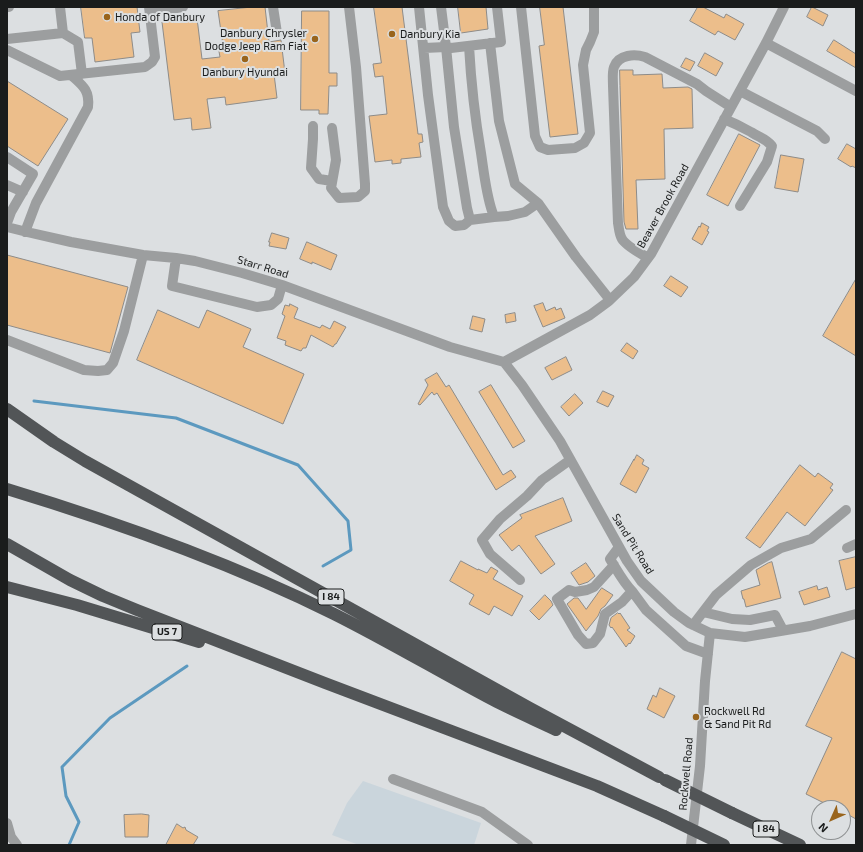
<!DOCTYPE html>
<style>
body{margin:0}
#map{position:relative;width:863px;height:852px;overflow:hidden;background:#dcdfe1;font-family:"Exo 2",sans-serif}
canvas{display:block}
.frame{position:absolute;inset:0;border:8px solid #1a1c1c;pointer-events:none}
.north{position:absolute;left:811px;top:800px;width:40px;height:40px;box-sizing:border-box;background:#dcdfe1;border:1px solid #8e9192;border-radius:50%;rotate:225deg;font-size:11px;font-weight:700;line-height:16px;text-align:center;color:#1a1c1c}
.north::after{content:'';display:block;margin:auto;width:14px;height:18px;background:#99641c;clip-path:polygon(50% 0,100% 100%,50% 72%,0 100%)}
</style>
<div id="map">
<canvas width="863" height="852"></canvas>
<div class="frame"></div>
<div class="north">N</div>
</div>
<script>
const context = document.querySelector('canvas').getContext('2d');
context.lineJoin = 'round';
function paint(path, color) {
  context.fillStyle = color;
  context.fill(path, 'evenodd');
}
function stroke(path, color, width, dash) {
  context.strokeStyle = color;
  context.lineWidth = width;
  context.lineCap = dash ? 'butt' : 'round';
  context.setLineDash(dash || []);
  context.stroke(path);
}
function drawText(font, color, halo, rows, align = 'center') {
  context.font = font + ' "Exo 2",sans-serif';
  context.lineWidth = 4;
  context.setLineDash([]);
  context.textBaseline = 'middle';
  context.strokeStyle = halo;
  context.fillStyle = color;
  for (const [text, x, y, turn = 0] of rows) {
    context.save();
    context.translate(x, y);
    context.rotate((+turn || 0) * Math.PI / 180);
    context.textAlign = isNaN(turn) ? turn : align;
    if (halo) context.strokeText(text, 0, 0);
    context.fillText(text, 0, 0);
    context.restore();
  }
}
const built = new Path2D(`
 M363,781L481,823L474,845H359L332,835L347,803Z`);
const stream = new Path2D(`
 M34,401L176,418L298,465L348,521L351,550L323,566
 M69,845L79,822L66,796L62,767L110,718L187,666`);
const building = new Path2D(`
 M81,7H137L140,32L131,33L134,57L95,62L92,38H85Z
 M252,7H265L269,42L281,40L285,73L274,74L277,98L226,105L225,97L207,99L211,128L192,130L191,118L174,120L162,22L197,18L202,59L220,57L218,46L223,45L218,11Z
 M374,7H402L418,134H422L423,142L419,143L421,157L401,159V163L392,164V160L375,162L369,116L387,114L383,76L375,77L373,64L381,63Z
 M458,7H486L488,29L461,33Z
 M540,7H563L578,134L550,137L539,46L544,45Z
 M698,7H703L724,18L726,14L744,24L735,40L718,31L715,35L690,21Z
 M812,7L828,15L823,26L807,17Z
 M302,11H329V73H337V86H329L328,114H319V110H301Z
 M834,40L856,54V68L827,51Z
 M705,53L723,63L716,76L698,66Z
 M686,58L695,62L690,71L681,67Z
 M620,70H633V75L662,74L663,88L688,87L692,89L693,128L664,129L665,179L636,180L638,229H626L624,222L620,86Z
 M7,81L68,119L38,166L7,146Z
 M739,134L760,145L728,206L707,195Z
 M847,144L856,149V168L852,166L851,167L838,159Z
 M781,155L804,159L798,192L775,188Z
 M702,223L709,227L707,231L709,232L702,245L692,239L699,226L700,227Z
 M272,233L289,238L286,249L269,246L270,242H269Z
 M307,242L337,255L331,270L312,262V264L300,259Z
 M7,255L128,287L110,353L7,325Z
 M671,276L688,287L681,297L664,286Z
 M856,279V356L823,336Z
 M543,303L546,311L555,307L556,310L561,308L565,318L543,327L534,306Z
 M290,304L298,308L294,318L320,328L322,325L330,329L334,321L346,327L336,344H335L333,347L311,335L306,348H303L301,351L285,345L286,341L277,338L285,316L282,314L285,305L289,306Z
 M158,310L199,328L207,310L251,329L243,347L304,374L283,424L137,360Z
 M515,313L516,321L506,323L505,315Z
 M473,316L485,319L482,332L470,329Z
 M627,343L638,351L633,359L621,351Z
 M566,357L572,370L552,380L545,368Z
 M437,373L446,387L449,385L503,475L511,470L516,477L496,490L437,393L434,395L432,392L420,405L418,404L428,385L425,380Z
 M491,385L525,441L513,448L479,392Z
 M603,391L614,396L608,407L597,402Z
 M575,394L583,403L569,416L561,407Z
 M637,455L644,460L642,464L649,468L636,493L620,484L634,459V460Z
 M800,465L815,477L818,473L833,484L830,488L833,490L805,526L787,512L760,548L746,538Z
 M563,498L572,521L535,536L555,564L541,574L519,545L512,551L499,535L522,518L520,515Z
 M856,557V587L846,590L839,561Z
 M461,561L478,570V569L487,573L491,567L498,571L493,579L523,596L512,616L494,606L489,615L469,604L474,595L450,581Z
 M772,562L781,598L746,607L744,599H743L741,591L760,585L756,570L768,563Z
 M586,563L595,576L588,582L579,585L571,573Z
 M817,586L818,590L827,587L830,597L804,605L799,592Z
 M602,588L613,595L605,606L601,609L598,616L586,631L567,604L574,598H578L586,609Z
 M545,595L551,601L553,605L539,620L530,611Z
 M618,613L619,614L620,613L630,628L627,630L635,636L630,644L629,643L626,647L612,627L611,628L609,625L611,618Z
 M842,652L856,659V819L843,812V808H834L806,794L832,738L806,726Z
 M660,688L675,696L664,718L647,709L653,695L656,697Z
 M142,814L149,815L148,837H125L124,815Z
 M177,824L183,828L185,827L186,830L198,837L193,845H166Z`);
const minor = new Path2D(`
 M7,7H9
 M60,7L63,33L78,42L82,74
 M273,7L277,33
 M419,7L428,95L443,207L449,221L455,226L464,225L470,220
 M441,7L446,47L451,48L501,42L497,7
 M521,7L535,136L540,147L548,150L575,148L584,143L590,133L583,65L586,50L590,42L594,32V7
 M150,12L183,7
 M7,39L63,33
 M490,43L499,121L515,184L538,203L576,257L610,300
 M766,43L856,91
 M469,46C471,82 475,118 481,153C484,173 486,193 492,211L494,217L508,216L525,212L538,203
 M424,48L446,47L454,127L467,208L470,220L494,217
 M7,50L60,76L145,67L152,62L155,57L149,7
 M740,91L817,131L825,139
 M724,119C734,123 742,127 751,132C760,138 765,138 772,146L767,162L740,206
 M313,126V139L311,168L319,179L332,181
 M332,128L336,160L331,188L339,198L358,197L365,191V184L356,67L349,7
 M7,157L33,174L11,212L7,223
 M7,185L23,192
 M7,227L27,232L71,242L143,255L176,258L195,261L242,273L282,285L450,347L504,362
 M25,232L36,203L88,107C90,90 82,85 71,75
 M176,258L172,286L257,307L271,305L278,299L282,285
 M648,258C640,253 626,246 622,239C619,234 619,228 618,223L613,86C613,80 612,72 614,67C619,54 635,54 645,57L697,84L706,91L731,107
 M7,340L84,370L98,371L107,370L113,363L124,331L143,255
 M504,362L522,385L560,441L627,561L641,581L674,612L689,623L710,633L745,637L810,626L856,614
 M504,362L590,315L609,301L634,277L651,254L766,43L784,7
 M847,548L856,544
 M614,565L594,587L587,590L575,592L569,590L557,599L578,635L586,644L593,643L600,634L605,614L622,602L632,591C623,582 617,570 610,559L619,547
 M520,580L490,554L482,540L500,519L527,496L542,480L570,460
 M632,591L646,610L686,646L708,654
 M703,612L732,619L750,620L775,615L783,630
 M693,625L716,595L751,565L781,548L811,539L846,510
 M393,779L482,812L528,845
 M7,823L11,837L17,845
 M691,845L700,766L705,681L710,633`);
const highway = new Path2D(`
 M7,409L54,442L85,461L530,708L659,777
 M7,489C119,523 229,562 334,614C388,641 440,672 493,700C514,711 535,720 556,730
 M7,544L70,580L103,596L137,610L325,683L597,786L664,816
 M7,587L77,605L199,642
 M732,813L800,845`);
const highwayBridge = new Path2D(`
 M665,780L732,813
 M664,816L724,845`);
const markers = [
 [107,17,4,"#99641c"],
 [392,34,4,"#99641c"],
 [315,39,4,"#99641c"],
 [245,59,4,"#99641c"],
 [696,717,4,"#99641c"]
];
const shields = [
 [331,597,26],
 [167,632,30],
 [766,829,26]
];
const shieldNames = [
 ["I 84",331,597],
 ["US 7",167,632],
 ["I 84",766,829]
];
const poiNames = [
 ["Honda of Danbury",115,17],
 ["Danbury Chrysler",307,33,"right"],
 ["Dodge Jeep Ram Fiat",307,46,"right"],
 ["Danbury Kia",400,34],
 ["Danbury Hyundai",245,72,"center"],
 ["Rockwell Rd",704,711],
 ["& Sand Pit Rd",704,724]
];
const streetNames = [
 ["Beaver Brook Road",663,206,-61],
 ["Starr Road",263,267,17],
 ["Sand Pit Road",633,544,58],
 ["Rockwell Road",686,774,-85]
];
paint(built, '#cad5dc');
stroke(stream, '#5c99bf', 3);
paint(building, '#ecbe8b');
stroke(building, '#8d8b88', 1);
stroke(minor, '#9c9e9f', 10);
stroke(highway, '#525557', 12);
stroke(highwayBridge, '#525557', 12);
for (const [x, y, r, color] of markers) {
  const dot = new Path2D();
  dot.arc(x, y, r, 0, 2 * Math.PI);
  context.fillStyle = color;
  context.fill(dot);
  stroke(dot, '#dcdfe1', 1.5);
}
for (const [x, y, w] of shields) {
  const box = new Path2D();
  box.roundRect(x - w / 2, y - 8, w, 16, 3);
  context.fillStyle = '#dcdfe1';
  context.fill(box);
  stroke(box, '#1a1c1c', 1);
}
drawText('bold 10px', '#1a1c1c', null, shieldNames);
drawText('11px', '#1a1c1c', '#dcdfe1', poiNames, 'left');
drawText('11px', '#1a1c1c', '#dcdfe1', streetNames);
</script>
